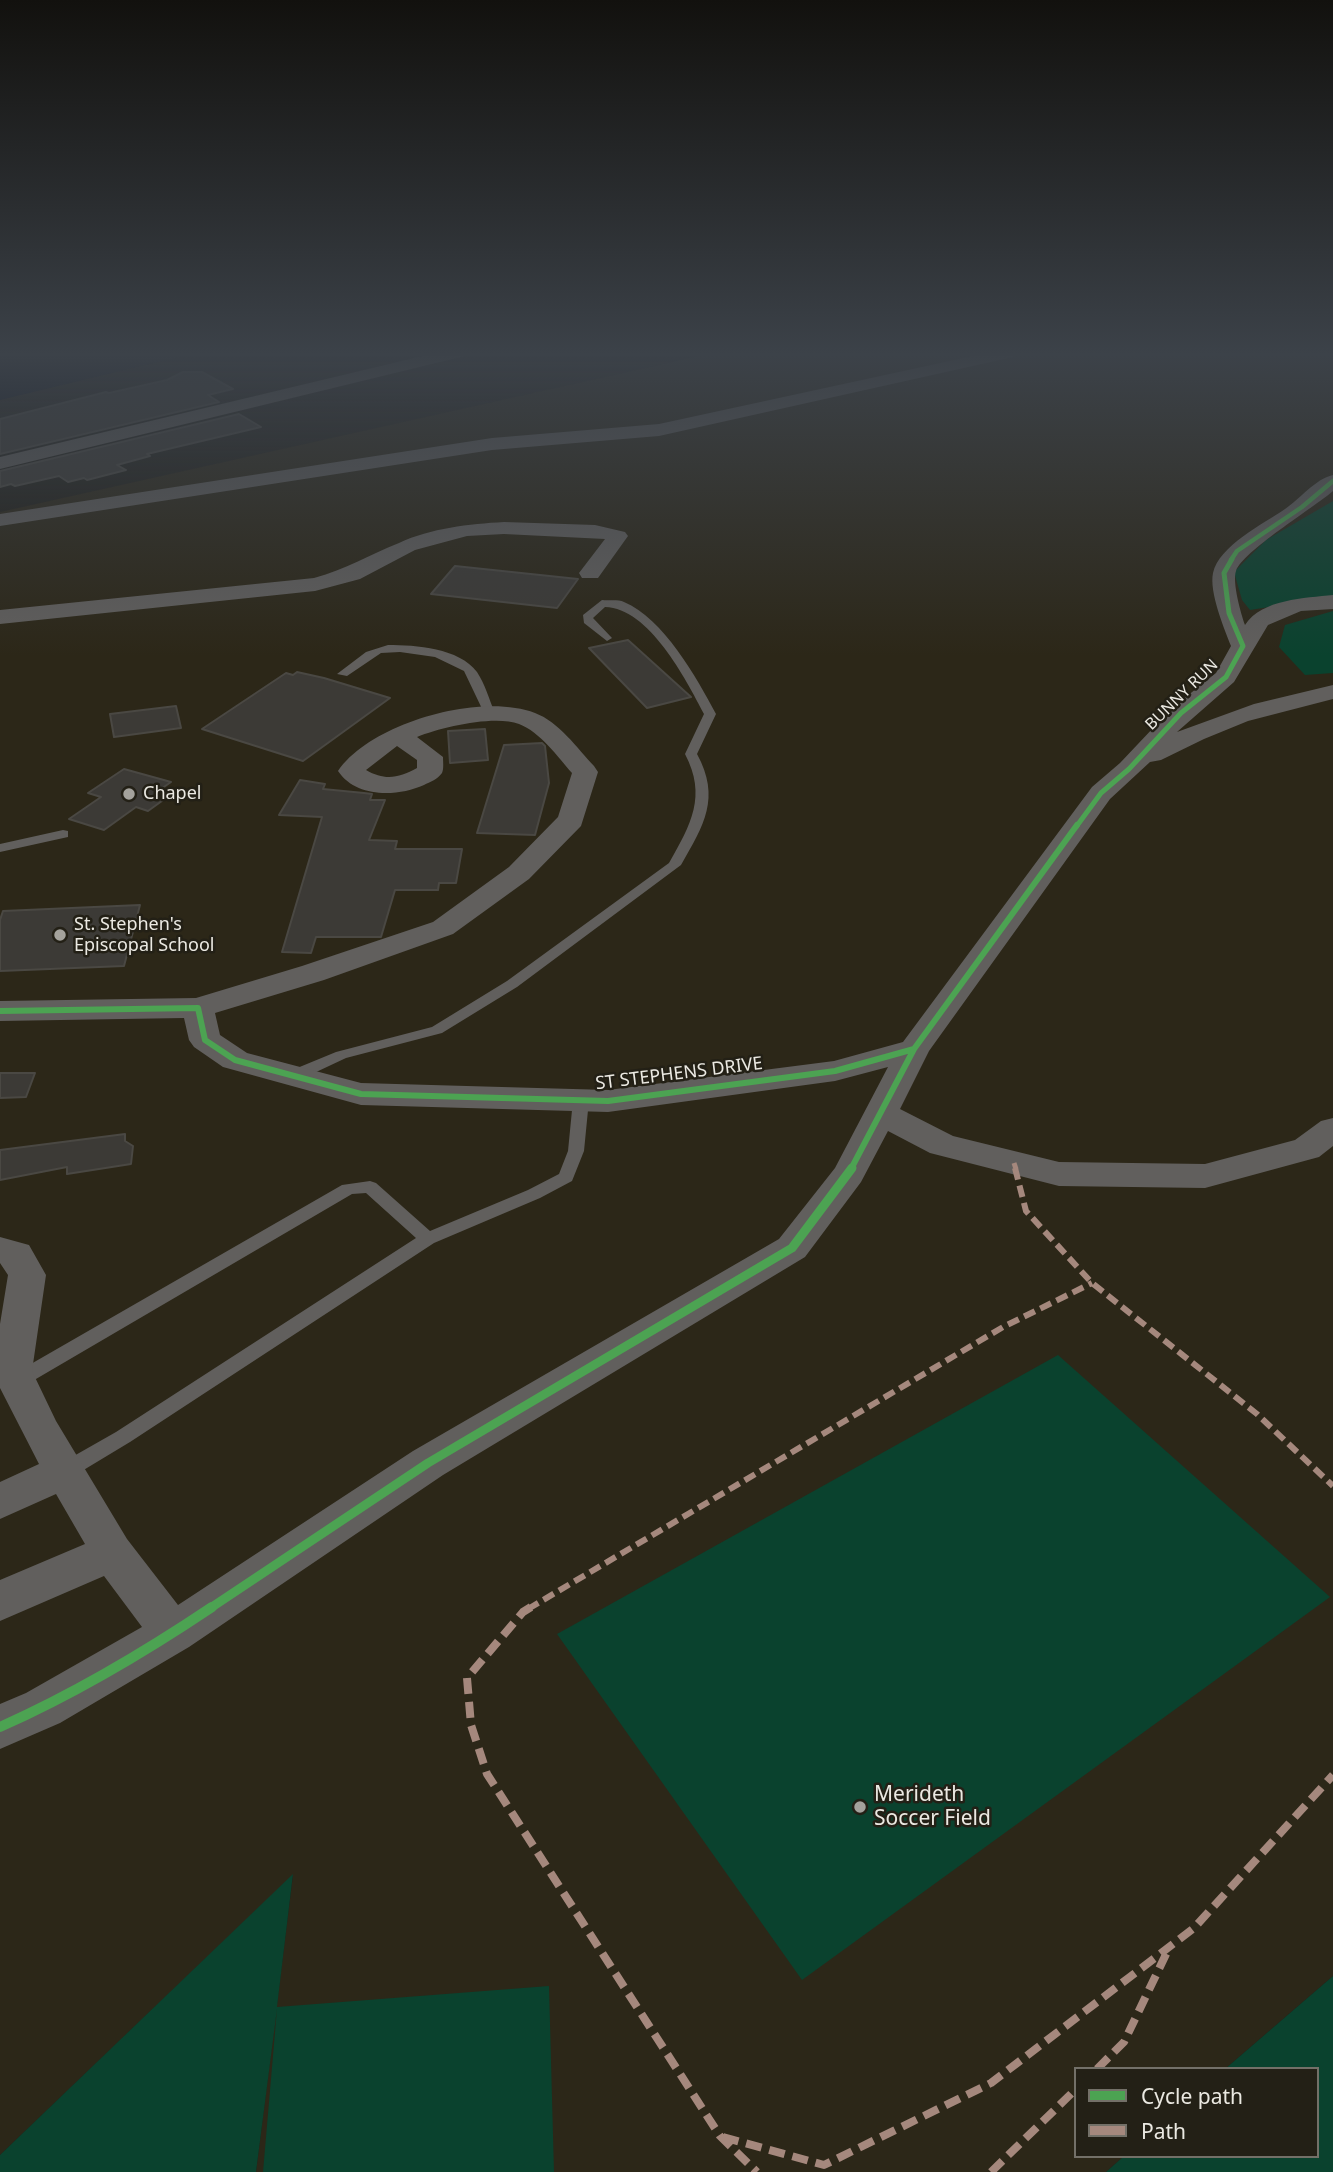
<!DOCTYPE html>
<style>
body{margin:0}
#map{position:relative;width:1333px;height:2172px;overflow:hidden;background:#201f19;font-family:"Noto Sans",sans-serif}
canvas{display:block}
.legend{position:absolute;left:1074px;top:2067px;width:245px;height:91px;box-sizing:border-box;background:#232016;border:2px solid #737068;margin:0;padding:9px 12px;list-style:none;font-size:21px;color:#ebe9e2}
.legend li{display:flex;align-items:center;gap:14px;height:35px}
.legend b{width:35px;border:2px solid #737068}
</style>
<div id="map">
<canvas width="1333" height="2172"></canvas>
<ul class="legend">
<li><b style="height:9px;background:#4ca352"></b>Cycle path</li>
<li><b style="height:9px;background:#a5887d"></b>Path</li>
</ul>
</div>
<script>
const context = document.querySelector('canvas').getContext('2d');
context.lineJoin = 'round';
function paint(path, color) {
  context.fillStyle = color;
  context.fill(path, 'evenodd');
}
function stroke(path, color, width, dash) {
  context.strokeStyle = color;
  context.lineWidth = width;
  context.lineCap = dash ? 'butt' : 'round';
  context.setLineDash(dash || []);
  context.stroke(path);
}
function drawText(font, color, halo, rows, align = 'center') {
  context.font = font + ' "Noto Sans",sans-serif';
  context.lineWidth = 5;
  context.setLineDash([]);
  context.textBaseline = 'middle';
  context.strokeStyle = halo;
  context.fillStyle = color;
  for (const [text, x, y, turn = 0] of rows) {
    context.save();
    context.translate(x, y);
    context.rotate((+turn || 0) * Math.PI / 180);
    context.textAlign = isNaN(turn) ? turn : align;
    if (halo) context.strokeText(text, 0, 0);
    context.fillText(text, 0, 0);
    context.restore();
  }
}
const built = new Path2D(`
 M717,352H1333V1976L1225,2069H1076V2156H1124L1106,2172H256L293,1875L0,2155V512Z`);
const green = new Path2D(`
 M1333,501V597L1250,610L1242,600L1234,572L1266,540Z
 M1333,611V673L1305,675L1279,647L1285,625Z
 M1058,1355L1330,1597L802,1980L557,1634Z
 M293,1874L277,2007L549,1986L554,2172H263L277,2009L256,2172H0V2155Z
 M1333,1976V2172H1106L1124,2156H1317V2069H1225Z`);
const water = new Path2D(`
 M0,352H199L0,400Z`);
const building = new Path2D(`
 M183,372H202L233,389L208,395L219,402L0,454V419L106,392L109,393L167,380Z
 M239,414L261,427L147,454L150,456L117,465L126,470L87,480L84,478L68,482L59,476L15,486L11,484L0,487V471Z
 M455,566L578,579L557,608L431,594Z
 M628,640L691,697L647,708L589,648Z
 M297,672L324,678L390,698L303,761L202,729L286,673L293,675Z
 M176,706L181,728L114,737L110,714Z
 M485,729L488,760L450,763L448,731Z
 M542,743L545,746L549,783L535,835L477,833L504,745Z
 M124,769L171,782L161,789L173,793L148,811L136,807L104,830L69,819L101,797L88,793Z
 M300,780L325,784L323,789L364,793L372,794L370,800H385L369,840L397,841L395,849H462L456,883H439L438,890H395L381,937H316L311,953L282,952L322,817L279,815Z
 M140,905L124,966L0,971V920L3,911Z
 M0,1073H35L26,1097L0,1098Z
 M125,1134V1141L133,1146L131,1164L67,1174V1167L0,1180V1150Z`);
const service = new Path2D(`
 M602,600C609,601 618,599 624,602C663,618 697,678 716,714L697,754C721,798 704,825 681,865L517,987L442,1033L346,1058L297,1081H285L283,1077L285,1073L336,1052L432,1027L507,981L669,863C691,824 707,796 685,754L704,714C686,679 649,608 605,607L593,618L612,638L607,641L584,623L583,615Z
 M388,645C416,645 459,648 477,672C485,684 489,699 495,713L489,717L485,715L464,671L435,657L400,652L381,653L347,676L337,674L366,652Z
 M63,830L68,831V837L0,852V844Z
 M581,1095L589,1100L584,1151L572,1181L540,1198L434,1243L130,1442L72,1477L65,1479L58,1477L55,1471L58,1465L116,1432L416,1238L366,1193L352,1194L24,1386L17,1388L10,1386L8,1381L10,1376L342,1185L370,1181L376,1183L430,1231L528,1190L559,1174L568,1151L573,1100Z`);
const minor = new Path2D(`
 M439,352H467L465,356L0,469V457Z
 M991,352H1021L1013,357L659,436L492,450L0,526V514L492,438L659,424Z
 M1333,475V491C1312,509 1243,551 1236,571C1232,582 1241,614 1245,625C1262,599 1305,598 1333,595V609L1301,611L1268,625L1234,682L1177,732L1254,704L1333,685V699L1248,721L1204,739L1161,760L1150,762L1110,799L929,1051L900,1109L953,1136L1059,1162L1205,1164L1295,1140L1321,1121L1333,1118V1146L1319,1157L1205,1188L1059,1186L930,1153L888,1131L861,1182L805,1257L443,1475L189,1647L60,1723L0,1749V1704L26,1693L142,1627L104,1576L0,1621V1580L85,1544L56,1494L0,1519V1482L39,1464L0,1388V1324L8,1275L0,1263V1237L29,1245L46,1275L32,1371L56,1421L127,1539L178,1605L413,1451L779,1239L835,1168L888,1067L835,1081L608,1112L361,1105L223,1067L194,1047L189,1040L184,1018L0,1021V1001L196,998L302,966L433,922L509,867L558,817L572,773C558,757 540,732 519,724C494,715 442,727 417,737L443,757C443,762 444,769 442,773C438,779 430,782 424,785C397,797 356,798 338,771C371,723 480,692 535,713C559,722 577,748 594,766L598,772L581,826L529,879L453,934L324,980L215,1013L220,1035L247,1053L361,1083L608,1090L834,1061L903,1042L1092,787L1120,763L1172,708L1216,673L1231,646C1224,628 1209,592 1213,573C1219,546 1263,524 1285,509C1300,499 1315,479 1333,475ZM397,746L417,760V768C399,778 385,781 366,770Z
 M504,522L595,525L625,532L628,536L598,578H582L579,573L605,539L504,534L467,536L415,550L360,579L315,591L0,624V610L314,578C346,569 369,555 399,543C431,528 469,524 504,522Z`);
const quietFar2 = new Path2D(`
 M1014,1163L1016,1169`);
const quietFar1 = new Path2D(`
 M1015,1168L1026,1211L1092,1283L1257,1414L1333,1486
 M528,1609L1003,1327L1092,1283`);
const quiet = new Path2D(`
 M531,1607L523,1612L467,1678L471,1725L487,1774L720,2136L757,2172
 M1097,2069L1124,2042L1168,1950
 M723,2137L824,2165L991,2083L1194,1928L1333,1775
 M991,2172L1076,2089`);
const cyclewayFar4 = new Path2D(`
 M1231,560L1237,551L1302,507L1333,481`);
const cyclewayFar3 = new Path2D(`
 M1076,827L1101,793L1129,769L1181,713L1226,677L1243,646L1229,613L1224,573L1232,559`);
const cyclewayFar2 = new Path2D(`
 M0,1011L198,1008L205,1040L235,1060L361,1094L608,1101L835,1071L914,1049L1077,825
 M851,1169L914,1049`);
const cyclewayFar1 = new Path2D(`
 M209,1609L428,1463L792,1248L852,1168`);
const cycleway = new Path2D(`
 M0,1727C74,1694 145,1652 212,1607`);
const markers = [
 [129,794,7,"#a4a29c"],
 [60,935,7,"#a4a29c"],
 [860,1807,7,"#a4a29c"]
];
const farStreetnames = [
 ["BUNNY RUN",1182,695,-44]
];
const poiNames = [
 ["Chapel",143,794],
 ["St. Stephen's",74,925],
 ["Episcopal School",74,946]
];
const streetNames = [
 ["ST STEPHENS DRIVE",679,1074,-7]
];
const nearPoinames = [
 ["Merideth",874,1795],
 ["Soccer Field",874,1819]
];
paint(built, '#2c2718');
paint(green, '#0a422e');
paint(water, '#030b1c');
paint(building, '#3c3a36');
stroke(building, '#4a4843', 2);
paint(service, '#615f5d');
paint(minor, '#615f5d');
stroke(quietFar2, '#a5887d', 5, [10, 5]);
stroke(quietFar1, '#a5887d', 6, [12, 6]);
stroke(quiet, '#a5887d', 8, [16, 8]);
stroke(cyclewayFar4, '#4ca352', 4.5);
stroke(cyclewayFar3, '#4ca352', 5);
stroke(cyclewayFar2, '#4ca352', 6);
stroke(cyclewayFar1, '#4ca352', 9);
stroke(cycleway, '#4ca352', 10);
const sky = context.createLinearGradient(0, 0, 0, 656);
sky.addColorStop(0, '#12110e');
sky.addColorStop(0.54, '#3c4249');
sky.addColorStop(1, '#3c424900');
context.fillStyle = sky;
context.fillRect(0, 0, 1333, 656);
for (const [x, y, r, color] of markers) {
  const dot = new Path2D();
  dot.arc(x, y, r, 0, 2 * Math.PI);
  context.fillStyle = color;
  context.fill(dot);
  stroke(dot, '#232016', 2.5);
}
drawText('16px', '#ebe9e2', '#232016', farStreetnames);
drawText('18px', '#ebe9e2', '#232016', poiNames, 'left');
drawText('18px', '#ebe9e2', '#232016', streetNames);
drawText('21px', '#ebe9e2', '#232016', nearPoinames, 'left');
</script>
